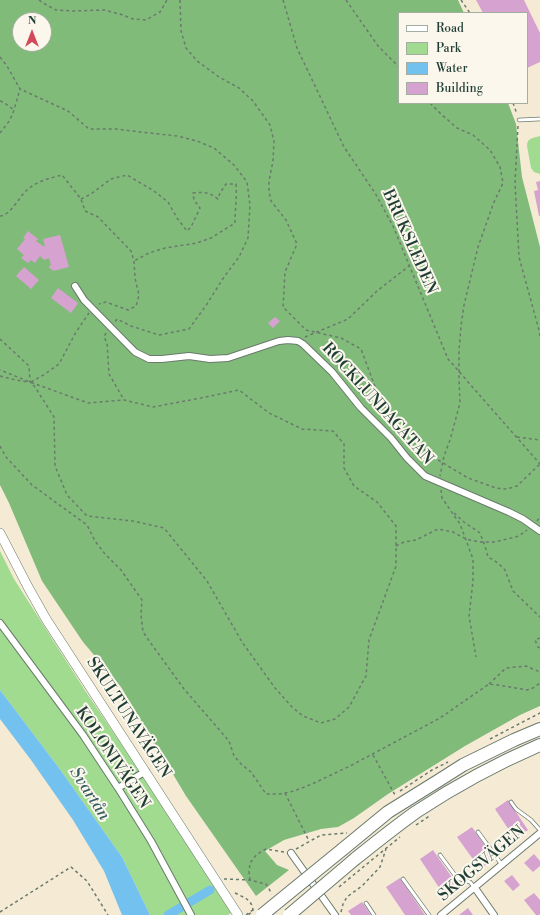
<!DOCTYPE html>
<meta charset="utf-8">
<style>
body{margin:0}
#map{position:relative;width:540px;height:915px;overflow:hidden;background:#f5ebd5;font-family:"Libre Bodoni",serif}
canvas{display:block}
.legend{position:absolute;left:398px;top:12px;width:130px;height:92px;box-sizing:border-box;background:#fbf7ec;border:1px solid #a3ada2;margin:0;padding:5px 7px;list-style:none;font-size:12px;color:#1f3d34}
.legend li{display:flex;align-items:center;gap:8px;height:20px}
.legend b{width:20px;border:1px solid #a3ada2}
.north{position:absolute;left:12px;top:12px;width:40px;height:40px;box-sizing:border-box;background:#fbf7ec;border:1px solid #a3ada2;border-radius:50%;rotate:0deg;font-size:11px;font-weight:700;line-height:16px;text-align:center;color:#1f3d34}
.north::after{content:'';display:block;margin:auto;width:14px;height:18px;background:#d1495b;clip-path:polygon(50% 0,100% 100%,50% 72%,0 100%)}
</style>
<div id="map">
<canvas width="540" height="915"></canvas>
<ul class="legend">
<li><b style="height:5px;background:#fff"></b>Road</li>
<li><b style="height:11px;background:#a0db8f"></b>Park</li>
<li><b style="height:11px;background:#73c1ee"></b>Water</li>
<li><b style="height:11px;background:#d6a2d0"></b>Building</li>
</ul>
<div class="north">N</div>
</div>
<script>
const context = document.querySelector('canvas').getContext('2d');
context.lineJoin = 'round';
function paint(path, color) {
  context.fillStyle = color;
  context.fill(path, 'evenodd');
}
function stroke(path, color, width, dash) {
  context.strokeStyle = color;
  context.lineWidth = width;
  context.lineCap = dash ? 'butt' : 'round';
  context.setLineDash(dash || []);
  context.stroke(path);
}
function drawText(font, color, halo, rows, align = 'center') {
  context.font = font + ' "Libre Bodoni",serif';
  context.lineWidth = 4;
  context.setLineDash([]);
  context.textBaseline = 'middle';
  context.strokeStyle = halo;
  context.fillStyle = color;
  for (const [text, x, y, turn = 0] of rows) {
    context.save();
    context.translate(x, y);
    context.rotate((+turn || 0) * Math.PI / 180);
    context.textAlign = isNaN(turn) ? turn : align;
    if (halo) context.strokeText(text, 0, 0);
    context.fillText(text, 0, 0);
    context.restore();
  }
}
const green = new Path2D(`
 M540,136V174L534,172L531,168L527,146C527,138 533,138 540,136Z
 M0,551L14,579L86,692L153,791L231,913L228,915H150L122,857L59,768L0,690Z`);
const forest = new Path2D(`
 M0,0H458L464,13H399V103H508L516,124L522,177L540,247V706L520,715L465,746L388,794L354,818L338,827L321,829L284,840L265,851L277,865L289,870L256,896L186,796L121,687L83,642L42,581L9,503L0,485ZM20,20H44V44H20Z`);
const water = new Path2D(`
 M0,690L59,768L122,857L150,915H122L104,871L73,820L31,760L0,719Z`);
const canal = new Path2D(`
 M168,915L210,890`);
const building = new Path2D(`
 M476,0H524L540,33V62L527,68V13H483Z
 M540,181V216H539L534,191L538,190L536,182Z
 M28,231L38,239L36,241L43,246H45L43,239L60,235L69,267L53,271L52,269H50L49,266L51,265L49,258L44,260L40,256L35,263L31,260L28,263L21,258L24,255L17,249L25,239L23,238Z
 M24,267L39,280L31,289L16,276Z
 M58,288L78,303L71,313L51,298Z
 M275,317L280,321L273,328L268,323Z
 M508,800L528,830L515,839L495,809Z
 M472,827L494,859L480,869L457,837Z
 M433,850L460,889L446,898L420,859Z
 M534,854L540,861V866L533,872L524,863Z
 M512,875L520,885L513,891L504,881Z
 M400,878L425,915H405L386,887Z
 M534,893L540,900V914L539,915H536L524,900Z
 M362,902L371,915H351L348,911Z
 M468,908L473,915H459Z`);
const path = new Path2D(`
 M39,0L43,3L56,10L74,11L104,10L120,14L133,19L146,20L160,12L167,0
 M180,0L181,31L186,48L197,61L219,77L239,88L253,101L270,125L274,141L273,161L269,181V192L271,201L286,220L297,244L285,272L283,307L306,330L341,338L361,349L377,392L395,425L404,434L432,456L443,463L468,478L496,488L507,489L517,486L540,464
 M283,0L297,48L344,147L375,193L393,226L448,359L540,464
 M346,0L378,46L399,67
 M461,0L470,13
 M0,57L7,66L20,89L68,111L89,129H116L141,132L177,136L197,141L214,148L234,165L247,182L250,205L248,238L239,257L224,277L207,304L189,329L159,335L131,326L117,319L115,322
 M0,101L3,102L14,110
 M430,103L441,114L457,128L473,135L490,150L500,167L503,183L494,202L478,247L464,305L461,326L459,351V379L460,403L450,440L444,456L440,476
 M513,103L517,114
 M518,126L515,183L519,257L539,330L540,337
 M0,133L10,120L14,110L20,89
 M81,199L91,194L111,179L127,175L154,191L168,202L177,218L187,231L191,227L200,208L194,200L193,193C204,192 209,192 218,199L220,193L226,184H236C237,197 235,210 235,223L211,238L197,243L165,248L149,253L134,261
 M0,216C11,215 19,197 27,190C37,181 50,178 62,175L81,199L85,211L98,217L131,251L134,261L135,278L139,295L136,306L128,310L106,302L99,304
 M106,333L104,337L107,343L109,374L124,400
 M305,337L348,319L377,291L409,266
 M0,339L29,366L30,382L35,387L54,417L55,466L67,495L87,516L133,521L164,528L207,581L242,642L275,688L292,707L303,716L321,723L335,719L349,707L366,676L369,640L396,566V526L377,502L354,486L344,468V444L333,431L302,429L269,413L239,390L201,398L153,407L124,400L88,403L30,382L0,370
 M0,376L16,380L27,382
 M31,382L45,374L59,364L76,332L89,313
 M517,437L540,440
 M0,446L6,457L32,485L87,525L95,541L105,554L121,570L142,600L141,615L143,632L150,642L184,689L229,741L234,756L241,764L251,772L266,794H280L294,791L312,784L350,766L440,718L489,684L498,685L527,690L533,688L540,683
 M441,490L442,498L460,524L473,559V581L469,616L476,657
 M454,513L464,522L480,533L485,546L488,557L498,563L505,570L513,591L540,617
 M537,521L540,517
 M396,546L404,542L416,540L438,529L453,532L466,539L479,542H495L519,536L527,530
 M540,638L535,640L538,647L540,648
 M489,684L506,668L526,666L540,672
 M490,739L540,713
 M373,755L395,795
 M400,791L432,770L448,762
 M285,793L309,841
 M416,825L431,815
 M296,849L321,835L347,833
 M362,868L400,837
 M224,879L250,880L266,884L272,894
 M250,880L249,872L250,863L257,854L266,849L284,852
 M235,893C243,897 253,900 253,911L248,915
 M0,912L71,867L87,881L108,915
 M341,912L343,904L347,897L362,886L380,867L386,849`);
const lane = new Path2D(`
 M519,120L540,119
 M511,802L516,809L531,820L540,830
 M478,832L502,865
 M440,855L457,878L470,882L475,888
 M403,879L429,915
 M366,903L374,915`);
const street = new Path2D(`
 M75,286L84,300L135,352L149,359H162L189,356L210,359L228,358L279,341L288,340L298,341L303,344L332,372L361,408L391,438L407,458L425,476L509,512L523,519L540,531
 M0,623L83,735L118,788L151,841L191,915
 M118,788L146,771
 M291,853L335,915
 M475,888L494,915
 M441,915L540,833`);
const secondary = new Path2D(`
 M0,533L28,587L46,619L238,915`);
const highway = new Path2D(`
 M343,849L388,812L441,779L463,765L514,740L540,729
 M355,859C375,843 395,827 416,812C454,787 498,763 540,745`);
const pathBridge = new Path2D(`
 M339,887L362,868
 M246,915L254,909`);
const highwayBridge = new Path2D(`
 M262,915L343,849
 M289,915L355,859`);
const streetNames = [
 ["BRUKSLEDEN",409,242,66],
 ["ROCKLUNDAGATAN",377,404,48],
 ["SKULTUNAVÄGEN",128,718,57],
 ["KOLONIVÄGEN",112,758,56],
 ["SKOGSVÄGEN",482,864,-40]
];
const waterNames = [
 ["Svartån",89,794,57]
];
paint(green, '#a0db8f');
paint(forest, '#80bb7a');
paint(water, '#73c1ee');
stroke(canal, '#73c1ee', 9);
paint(building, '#d6a2d0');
stroke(lane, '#6a7a6c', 4.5);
stroke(street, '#6a7a6c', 8);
stroke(secondary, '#6a7a6c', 10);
stroke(highway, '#6a7a6c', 14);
stroke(path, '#6a7a6c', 1.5, [3, 3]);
stroke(lane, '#fff', 3);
stroke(street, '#fff', 6);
stroke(secondary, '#fff', 9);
stroke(highway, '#fff', 12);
stroke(highwayBridge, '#6a7a6c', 14, []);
stroke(pathBridge, '#6a7a6c', 1.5, [3, 3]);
stroke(highwayBridge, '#fff', 12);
drawText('16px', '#1f3d34', '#fbf7ec', streetNames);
drawText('italic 17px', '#345e62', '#fbf7ec', waterNames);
</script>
